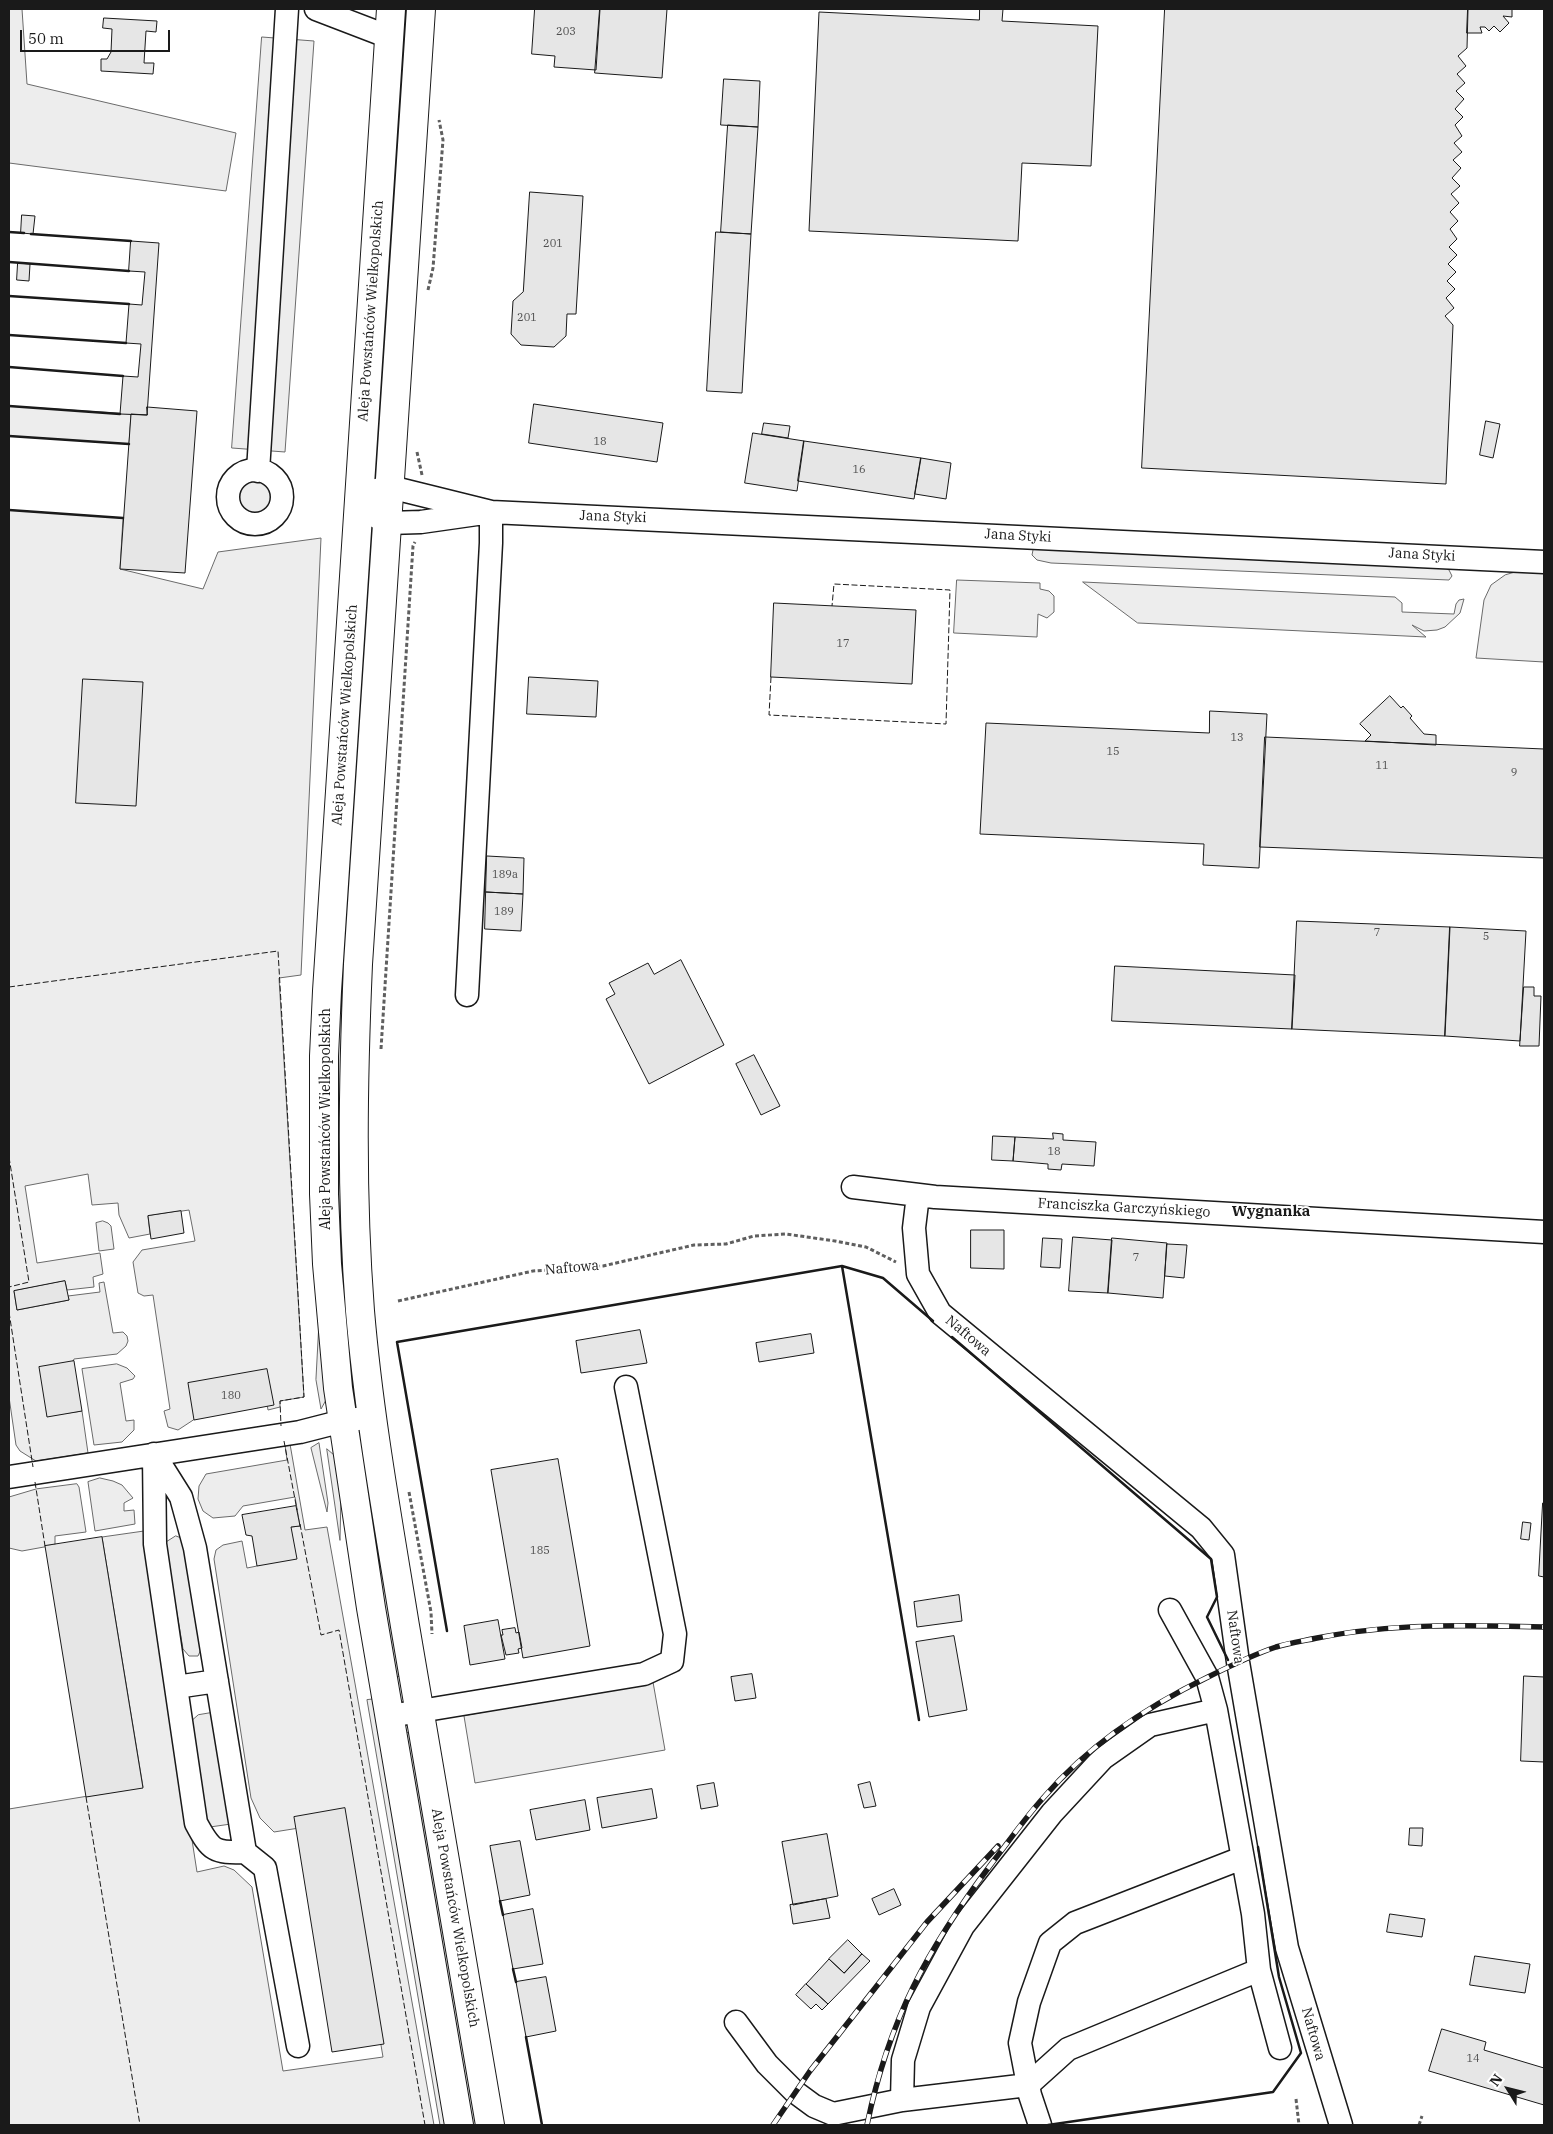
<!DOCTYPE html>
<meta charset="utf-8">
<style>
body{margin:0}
#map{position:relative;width:1553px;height:2134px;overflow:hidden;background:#fff;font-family:"IBM Plex Serif",serif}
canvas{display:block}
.frame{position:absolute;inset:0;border:10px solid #1a1a1a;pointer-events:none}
.north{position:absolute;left:1483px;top:2064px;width:50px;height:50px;-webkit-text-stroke:4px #fff;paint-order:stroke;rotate:306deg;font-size:14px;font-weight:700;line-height:20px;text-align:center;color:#1a1a1a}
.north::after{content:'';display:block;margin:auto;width:18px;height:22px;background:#1a1a1a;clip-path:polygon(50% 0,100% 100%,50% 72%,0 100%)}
.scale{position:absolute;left:20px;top:30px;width:150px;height:22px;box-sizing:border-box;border:2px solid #1a1a1a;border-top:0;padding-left:6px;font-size:15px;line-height:18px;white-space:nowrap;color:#1a1a1a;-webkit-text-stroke:4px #fff;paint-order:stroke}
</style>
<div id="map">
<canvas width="1553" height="2134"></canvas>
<div class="frame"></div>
<div class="north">N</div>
<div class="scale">50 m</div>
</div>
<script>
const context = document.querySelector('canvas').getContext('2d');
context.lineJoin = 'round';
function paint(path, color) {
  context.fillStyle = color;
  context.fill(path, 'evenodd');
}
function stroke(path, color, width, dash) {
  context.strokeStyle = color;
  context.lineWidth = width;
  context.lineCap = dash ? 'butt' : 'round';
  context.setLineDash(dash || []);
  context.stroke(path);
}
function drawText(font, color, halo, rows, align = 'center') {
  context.font = font + ' "IBM Plex Serif",serif';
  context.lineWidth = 4;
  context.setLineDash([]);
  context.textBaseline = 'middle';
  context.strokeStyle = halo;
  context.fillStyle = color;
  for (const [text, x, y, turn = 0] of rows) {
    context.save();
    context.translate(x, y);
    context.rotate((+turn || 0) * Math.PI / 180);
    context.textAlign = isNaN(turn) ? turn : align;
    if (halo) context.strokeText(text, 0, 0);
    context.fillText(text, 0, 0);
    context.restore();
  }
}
const built = new Path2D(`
 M9,9H22L27,84L236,133L226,191L9,163Z
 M262,37L314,41L285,452L232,448Z
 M9,406L131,414L129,444L9,436Z
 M239 496a17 17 0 1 1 34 0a17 17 0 1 1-34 0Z
 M9,510L123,518L120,569L203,589L218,552L321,538L301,975L279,978L304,1397L280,1401V1407L268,1410L262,1375L178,1430L168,1427L164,1411L170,1409L153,1295L144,1296L138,1293L133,1262L142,1250L195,1241L189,1210L148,1216L150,1234L129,1238L119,1215L118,1203L92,1205L88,1174L25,1186L37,1263L100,1253L103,1274L93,1277L94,1287L67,1290L65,1281L14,1291L17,1310L69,1300L68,1296L100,1292L99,1283L104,1282L113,1333L123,1332L127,1336L128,1341L126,1346L117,1354L74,1359L47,1416L82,1411L88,1453L36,1461L20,1451L16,1445L9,1397Z
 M371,542L374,543L358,1393L350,1395L340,1306L335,1097L340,984L368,545Z
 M1038,548L1443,566L1449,570L1452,576L1449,580L1051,563L1037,560L1032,555L1033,550Z
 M1519,571H1544V662L1476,658L1484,600L1491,585L1505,575Z
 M957,580L1040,583V589L1049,591L1054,596V612L1047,618L1038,614L1037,637L954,633Z
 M1083,582L1395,597L1402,603V612L1454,614L1456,604L1459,600L1464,599L1460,613L1445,627L1437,630L1424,631L1412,625L1426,637L1138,623Z
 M103,1221L108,1223L111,1226L114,1249L99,1251L96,1223Z
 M319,1323L326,1400L321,1409L316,1380Z
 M117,1364L127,1368L135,1376L133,1379L120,1383L126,1421L134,1420V1430L122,1442L94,1445L82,1369Z
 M360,1438L364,1441L402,1676L394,1677L357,1442Z
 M319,1443L328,1503L327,1512L311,1448Z
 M290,1444L305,1530L327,1527L434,2125H9V1809L143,1787L102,1537L144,1531L197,1872L224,1866L234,1870L252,1887L283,2071L383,2057L343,1821L274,1832L260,1818L251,1798L214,1559L216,1550L223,1545L242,1541L247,1568L257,1566L291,1527L300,1526L295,1497L243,1506L235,1516L213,1518L203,1511L198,1499L199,1486L206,1474L287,1460L285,1445Z
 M327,1449L334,1455L337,1466L341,1496L340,1540Z
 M100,1478L113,1481L122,1485L133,1498L124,1503V1511L134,1510L135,1524L95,1531L88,1482Z
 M77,1484L79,1487L86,1532L55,1536V1545L22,1551L9,1548V1497L36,1489Z
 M176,1536L184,1539L202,1647L198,1656H189L183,1649L165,1543Z
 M653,1682L665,1750L475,1783L464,1716Z
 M376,1699L450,2125H440L367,1700Z
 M210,1713L214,1715L231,1824L210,1827L204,1818L189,1723L198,1715Z
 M409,1732L479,2125H470L404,1735Z`);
const building = new Path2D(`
 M535,9H600L596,70L554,67L555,56L532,54Z
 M600,9H667L662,78L595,73Z
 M980,9H1003L1002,21L1098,26L1091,166L1022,163L1018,241L809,231L819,12L979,20Z
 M1165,9H1468L1467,48L1458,56L1466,66L1457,74L1465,83L1456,91L1464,99L1455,109L1463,117L1455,125L1462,136L1454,143L1462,152L1453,160L1461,168L1452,178L1460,186L1451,194L1459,203L1450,212L1458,221L1450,229L1457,239L1449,247L1457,255L1448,264L1456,272L1447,281L1455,289L1446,298L1454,308L1445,316L1453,325L1446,484L1142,468Z
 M1468,9H1512V17L1503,16L1509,23L1500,32L1494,26L1489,31L1485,27H1480L1482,33H1467Z
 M104,18L157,21L156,32L146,31L144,63H154L153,74L101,71V59H107L111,52L112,29L103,28Z
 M724,79L760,81L758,127L721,125Z
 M728,125L758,127L751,234L721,232Z
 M530,192L583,196L576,314H567L566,336L554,347L521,345L511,334L513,301L523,292Z
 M22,215L35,216L33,234L21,233Z
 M716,232L751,234L742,393L707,391Z
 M131,241L159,243L147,415L120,414L123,376L138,377L141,344L126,343L129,304L142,305L145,272L129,271Z
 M18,263L30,264L29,281L17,280Z
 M534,404L663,423L657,462L529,443Z
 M147,407L197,411L185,573L120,569L131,414L147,415Z
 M1486,421L1500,424L1493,458L1480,455Z
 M764,423L790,426L788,438L762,434Z
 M753,433L804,441L797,491L745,483Z
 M804,441L921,458L914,499L798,481Z
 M921,458L951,463L946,499L915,494Z
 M774,603L916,610L912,684L771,677Z
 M529,677L598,681L596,717L527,714Z
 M83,679L143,682L136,806L76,803Z
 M1390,696L1401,708L1403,706L1412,716L1410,718L1424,734L1436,735V745L1365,741L1371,735L1360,724Z
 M1210,711L1267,714L1259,868L1203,865L1204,844L980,834L986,723L1209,733Z
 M1265,737L1544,749V858L1260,847Z
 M487,856L524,858L523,894L486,892Z
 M486,892L523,894L521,931L485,929Z
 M1297,921L1450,927L1445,1036L1292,1029Z
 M1450,927L1526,931L1520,1041L1445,1036Z
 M681,960L724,1045L649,1084L606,999L615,994L609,983L648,963L654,974Z
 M1115,966L1295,975L1292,1029L1112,1021Z
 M1524,987H1534V996H1541L1539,1046H1520Z
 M754,1055L780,1106L761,1115L736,1064Z
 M1053,1133L1063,1134V1140L1096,1142L1094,1166L1062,1164L1061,1170L1048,1169V1164L1013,1161L1015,1137L1053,1139Z
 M993,1136L1015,1137L1013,1161L992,1160Z
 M181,1211L184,1233L151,1239L148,1216Z
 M971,1230H1004V1269L971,1268Z
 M1073,1237L1112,1240L1108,1293L1069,1291Z
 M1043,1238L1062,1239L1060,1268L1041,1267Z
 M1112,1238L1167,1243L1163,1298L1108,1293Z
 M1167,1244L1187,1245L1184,1278L1165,1276Z
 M65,1281L69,1300L17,1310L14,1291Z
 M640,1330L647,1363L581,1373L576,1341Z
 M811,1334L814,1353L759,1362L756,1343Z
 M74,1361L82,1411L47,1417L39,1367Z
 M267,1369L274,1405L194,1420L188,1383Z
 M558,1459L590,1646L523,1658L491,1470Z
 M1543,1503H1544V1577L1539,1576Z
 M296,1506L300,1526L291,1527L297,1559L257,1566L252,1536L246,1535L242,1515Z
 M1523,1522L1531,1523L1529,1540L1521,1539Z
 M102,1537L143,1788L86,1797L45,1546Z
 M959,1595L962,1621L917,1627L914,1602Z
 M498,1620L505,1659L470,1665L464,1626Z
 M515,1628L516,1633L519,1632L522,1648L518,1649L519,1653L506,1655L501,1635H503L502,1630Z
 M954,1636L967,1710L929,1717L916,1642Z
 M752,1674L756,1698L735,1701L731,1677Z
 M1524,1676L1544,1677V1762L1521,1761Z
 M870,1782L876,1806L864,1808L858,1785Z
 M714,1783L718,1806L701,1809L697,1786Z
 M652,1789L657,1818L602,1828L597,1798Z
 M585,1800L590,1830L536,1840L530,1810Z
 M345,1808L384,2044L332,2052L294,1817Z
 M1410,1828H1423L1422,1846L1409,1845Z
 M827,1834L838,1896L793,1905L782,1842Z
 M520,1841L530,1895L500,1901L490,1846Z
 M894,1889L901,1905L879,1915L872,1899Z
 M826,1899L830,1918L793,1924L790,1905Z
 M533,1909L543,1964L513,1969L503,1915Z
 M1390,1914L1425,1919L1422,1937L1387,1932Z
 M848,1940L862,1954L844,1973L829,1959Z
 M862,1954L870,1961L828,2004L806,1984L829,1959L844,1973Z
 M1475,1956L1530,1964L1525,1993L1470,1985Z
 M546,1977L556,2031L526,2037L516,1982Z
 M806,1984L828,2004L822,2010L816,2004L811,2009L796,1995Z
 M1442,2029L1486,2042L1484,2050L1544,2068V2105L1429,2071Z`);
const path = new Path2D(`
 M428,290L433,268L443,140L439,120
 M417,452L422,475
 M381,1049L413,546L415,542
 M398,1301L533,1271L603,1266L694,1245L726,1244L754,1236L786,1234L835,1241L866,1247L896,1262
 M409,1492L431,1612L432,1634
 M1296,2099L1299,2125
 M1419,2125L1422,2116`);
const minor = new Path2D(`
 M316,9L389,37
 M228 497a27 27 0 1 1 54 0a27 27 0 1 1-54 0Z
 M258,471L287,9
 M491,512L421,522L388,523L371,514L359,502L376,490L390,487L491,512L1544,562
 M467,995L491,543V512
 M853,1187L935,1197L1544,1232
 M918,1195L914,1228L918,1274L940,1313L1201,1528L1223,1555L1238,1662L1287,1948L1341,2125
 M154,1454L181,1497L195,1548L245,1852C214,1853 211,1851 196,1823L155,1544Z
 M9,1477L300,1432L343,1421L372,1417
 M176,1687L217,1681
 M390,1716L644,1674L672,1661L675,1634L626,1387
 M245,1852L265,1868L298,2046
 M1259,1970L1280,2048
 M736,2022L767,2064L795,2092L814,2106L833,2114L902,2100L1028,2085L1068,2049L1259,1970L1253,1914L1216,1710L1207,1677L1170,1610
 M902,2100L903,2060L919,2007L963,1926L1052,1813L1103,1758L1150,1725L1216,1710
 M1040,2125L1030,2095L1020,2043L1029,2002L1050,1943L1075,1923L1242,1858`);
const major = new Path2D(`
 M391,9L327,991L324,1056V1194L327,1264L338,1388L371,1608L459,2125
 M421,9L358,964C353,1080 351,1195 360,1311C369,1417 388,1521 405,1626C432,1793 462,1959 490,2125`);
const rail = new Path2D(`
 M773,2125L810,2071L927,1922L998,1846
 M867,2125C889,2019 927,1949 992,1863C1009,1841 1025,1818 1044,1797C1089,1745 1146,1707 1208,1677C1230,1666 1252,1655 1276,1647C1289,1643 1303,1641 1317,1638C1392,1623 1468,1625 1544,1627`);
const fence = new Path2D(`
 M771,677L769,715L946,724L950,590L834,584L832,606
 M9,987L278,951L304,1397L280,1401L281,1426
 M9,1157L29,1282L9,1287
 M9,1312L33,1467
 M284,1441L297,1510
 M35,1482L45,1546
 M300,1524L321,1635L339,1630L425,2125
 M86,1797L140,2125`);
const wall = new Path2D(`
 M9,232L24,233
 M31,234L131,241
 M9,262L129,271
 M9,296L129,304
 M9,335L126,343
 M9,367L123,376
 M9,406L120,414
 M9,436L129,444
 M9,510L123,518
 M952,1337L1211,1559L1217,1597L1207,1617L1228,1660
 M447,1631L397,1342L842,1266
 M919,1720L842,1266L883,1278L933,1321
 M500,1901L503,1915
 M513,1969L516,1982
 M526,2037L542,2125
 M1048,2125L1273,2092L1301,2053L1279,1977L1258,1847`);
const numberNames = [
 ["203",566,32],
 ["201",553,244],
 ["201",527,318],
 ["18",600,442],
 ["16",859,470],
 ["17",843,644],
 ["13",1237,738],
 ["15",1113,752],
 ["11",1382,766],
 ["9",1514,773],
 ["189a",505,875],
 ["189",504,912],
 ["7",1377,933],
 ["5",1486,937],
 ["18",1054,1152],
 ["7",1136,1258],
 ["180",231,1396],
 ["185",540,1551],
 ["14",1473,2059]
];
const streetNames = [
 ["Aleja Powstańców Wielkopolskich",371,311,-86],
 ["Jana Styki",613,517,2],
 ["Jana Styki",1018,536,3],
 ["Jana Styki",1422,555,3],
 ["Aleja Powstańców Wielkopolskich",345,715,-86],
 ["Aleja Powstańców Wielkopolskich",326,1119,-90],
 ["Franciszka Garczyńskiego",1124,1208,3],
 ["Naftowa",572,1268,-5],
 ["Naftowa",968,1336,40],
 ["Naftowa",1235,1637,82],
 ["Aleja Powstańców Wielkopolskich",455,1918,80],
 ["Naftowa",1313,2034,74]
];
const neighbourhoodNames = [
 ["Wygnanka",1271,1212]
];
paint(built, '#ededed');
stroke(built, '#6a6a6a', 1);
paint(building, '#e6e6e6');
stroke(building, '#1a1a1a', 1);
stroke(minor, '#1a1a1a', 25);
stroke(major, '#1a1a1a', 30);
stroke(path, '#5f5f5f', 3, [4, 2.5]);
stroke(minor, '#fff', 22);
stroke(major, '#fff', 28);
stroke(rail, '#1a1a1a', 5.5);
stroke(rail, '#fff', 4, [11]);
stroke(fence, '#1a1a1a', 1, [6, 2.5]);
stroke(wall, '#1a1a1a', 2.5);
drawText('11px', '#4d4d4d', null, numberNames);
drawText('14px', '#1a1a1a', '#fff', streetNames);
drawText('bold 15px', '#1a1a1a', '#fff', neighbourhoodNames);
</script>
